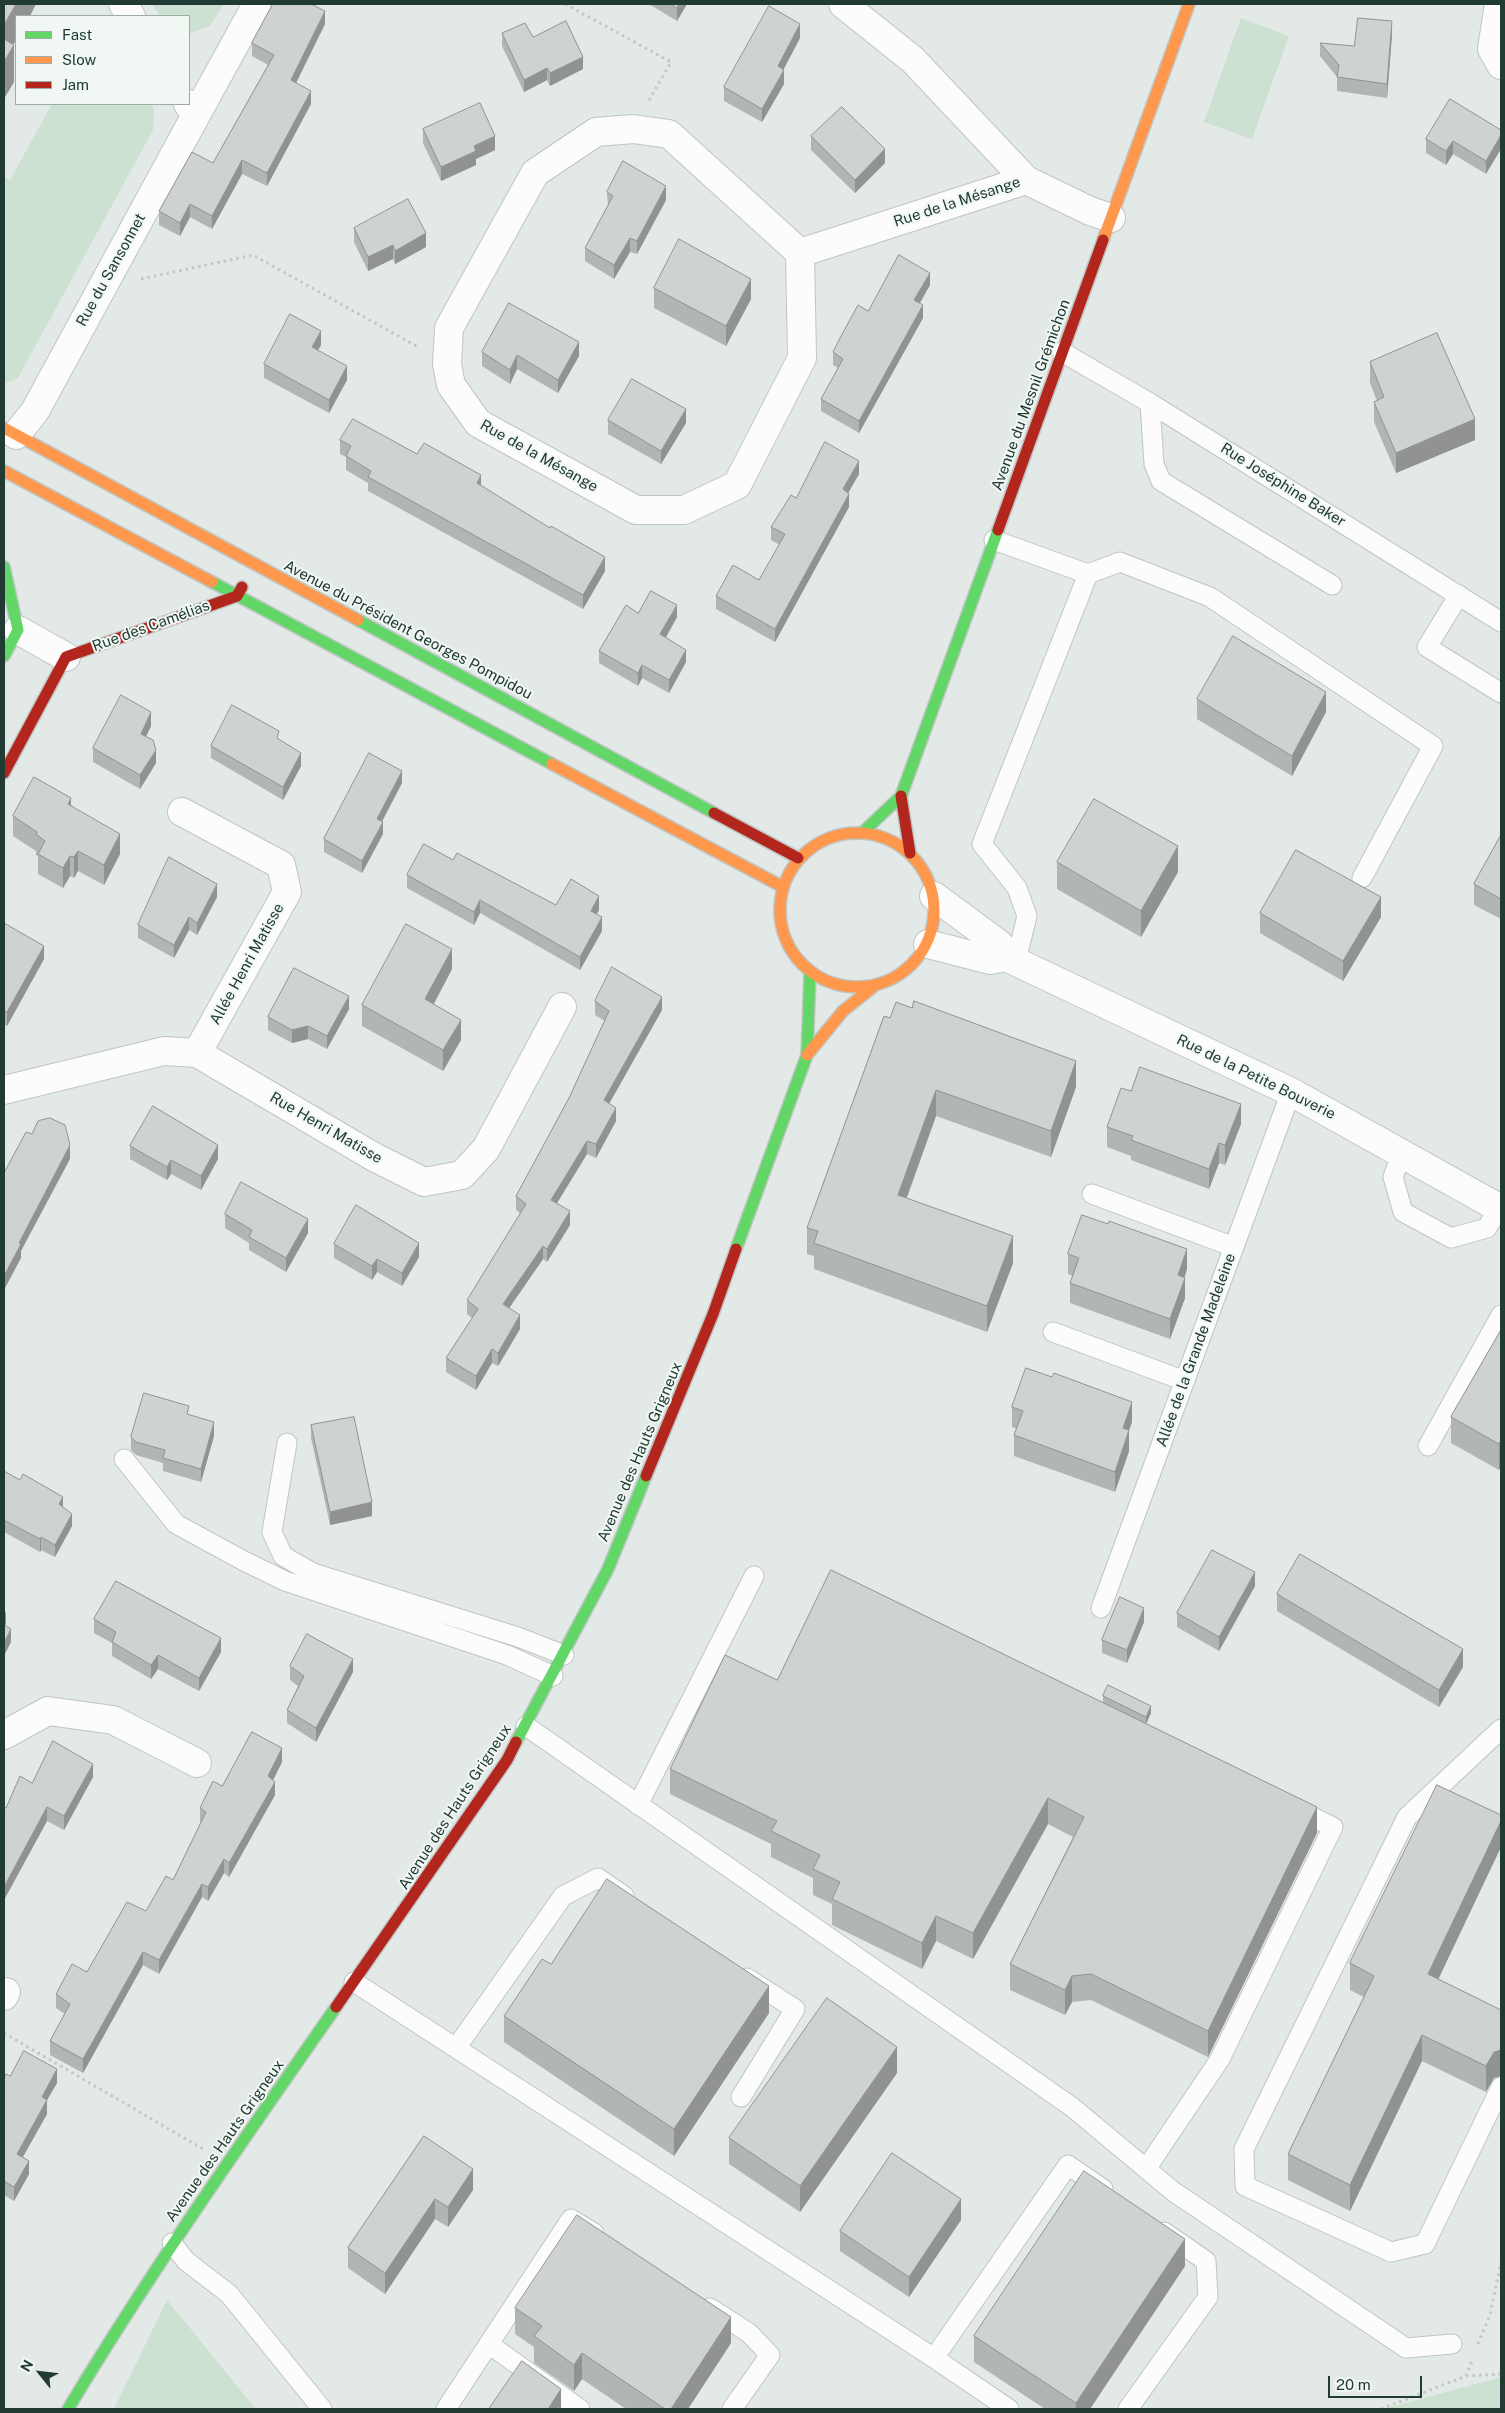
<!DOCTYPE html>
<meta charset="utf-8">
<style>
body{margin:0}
#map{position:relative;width:1505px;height:2413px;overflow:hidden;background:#e3e9e6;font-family:"Public Sans",sans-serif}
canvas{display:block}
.frame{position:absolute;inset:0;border:5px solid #223a34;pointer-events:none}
.legend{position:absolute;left:15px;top:15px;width:175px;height:90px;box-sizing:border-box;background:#f1f8f4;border:1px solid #9eaca7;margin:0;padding:6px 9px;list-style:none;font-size:15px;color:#223a34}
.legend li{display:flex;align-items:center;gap:10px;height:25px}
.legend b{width:25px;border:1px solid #9eaca7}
.north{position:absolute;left:15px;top:2348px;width:50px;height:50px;-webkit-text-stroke:4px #f1f8f4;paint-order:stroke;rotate:299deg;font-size:14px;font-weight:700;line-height:20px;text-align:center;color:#223a34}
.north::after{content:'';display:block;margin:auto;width:18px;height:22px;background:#223a34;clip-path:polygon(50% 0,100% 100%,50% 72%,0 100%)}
.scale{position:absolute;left:1328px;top:2376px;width:94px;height:22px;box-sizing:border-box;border:2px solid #223a34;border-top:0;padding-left:6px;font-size:15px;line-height:18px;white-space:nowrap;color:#223a34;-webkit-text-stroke:4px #f1f8f4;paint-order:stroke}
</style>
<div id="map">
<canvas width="1505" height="2413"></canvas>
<div class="frame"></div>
<ul class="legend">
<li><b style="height:6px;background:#63d668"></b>Fast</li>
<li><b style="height:6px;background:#ff974d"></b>Slow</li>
<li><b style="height:6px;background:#b3261e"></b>Jam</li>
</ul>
<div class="north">N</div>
<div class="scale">20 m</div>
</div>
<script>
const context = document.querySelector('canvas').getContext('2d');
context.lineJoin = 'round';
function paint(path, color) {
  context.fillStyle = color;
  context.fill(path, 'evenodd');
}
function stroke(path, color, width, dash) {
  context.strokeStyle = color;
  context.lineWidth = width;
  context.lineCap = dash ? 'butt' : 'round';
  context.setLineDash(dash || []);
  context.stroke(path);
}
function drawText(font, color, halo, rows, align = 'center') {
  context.font = font + ' "Public Sans",sans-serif';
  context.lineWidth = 4;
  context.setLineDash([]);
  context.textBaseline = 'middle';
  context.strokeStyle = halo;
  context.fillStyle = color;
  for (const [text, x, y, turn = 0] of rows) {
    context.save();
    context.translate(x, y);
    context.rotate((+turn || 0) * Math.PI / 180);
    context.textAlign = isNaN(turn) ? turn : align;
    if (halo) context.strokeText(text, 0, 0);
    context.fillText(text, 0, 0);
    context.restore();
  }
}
const green = new Path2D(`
 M152,4H224L210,26L189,34V16H160Z
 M1241,18L1289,36L1252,139L1204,122Z
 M52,104H151L154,109L153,130L18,378L4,384V177L10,180Z
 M167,2300L256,2409H114Z
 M1498,2378H1501V2409H1384Z`);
const path = new Path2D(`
 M565,4L671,62L648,102
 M141,279L253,255L418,347
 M4,2033L203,2149
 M1478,2344L1490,2315L1501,2262
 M1466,2376L1501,2374
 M1381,2409L1466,2376L1472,2361`);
const lane = new Path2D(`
 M1062,352L1150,403L1501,622
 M1150,403L1154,464L1161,481L1332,585
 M994,540L1088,574L982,844L1017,888L1027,916L1016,961
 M1088,574L1120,562L1210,597L1433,746L1362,878
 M1459,595L1427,647L1501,693
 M1402,1153L1393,1177L1403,1212L1451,1238L1487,1228L1499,1207
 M1092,1194L1234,1247
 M1053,1332L1185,1381
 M287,1443L272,1532L283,1556L313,1573L518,1637L564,1655
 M1428,1446L1501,1315
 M124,1459L176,1524L244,1561L285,1581L507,1655L553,1676
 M1101,1608L1291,1092
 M526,1726L1072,2107L1174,2192L1406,2348L1452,2344
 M1501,1729L1407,1817L1244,2149L1245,2186L1391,2252L1425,2244L1501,2087
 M638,1805L754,1576
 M354,1982L934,2358L1009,2409
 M456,2048L563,1896L598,1878L624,1896
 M741,2097L795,2009L747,1978
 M1146,2169L1220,2059L1333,1827L1296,1809
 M172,2243L186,2261L229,2294L322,2409
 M710,2308L749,2333L770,2355L732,2409
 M490,2345L580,2409
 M934,2358L1068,2165L1103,2189
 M446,2409L571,2219L594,2233
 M1128,2409L1208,2297L1206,2261L1164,2232`);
const street = new Path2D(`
 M123,4L131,16
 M843,4L913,60L1026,180
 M1499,4L1492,49L1501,65
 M196,115L257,4
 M800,253L802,358L737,485L684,510H636L478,423L451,385L447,364L449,328L535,173L596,132L633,129L669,134L800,253L1026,180L1090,211L1111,218
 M16,435L35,411L196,115L188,104
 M18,630L66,657
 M182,812L281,865L287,892L197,1053
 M934,896L999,944L1006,957L1291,1092L1501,1209
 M928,944L990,960L1006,957
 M4,1090L164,1051L197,1053L374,1157L424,1182L462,1175L486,1149L562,1007
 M4,1735L48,1711L113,1720L197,1763
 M4,1996L6,1992`);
const fast = new Path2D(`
 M4,567L18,630L4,656
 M212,582L552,764
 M358,620L714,813
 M862,833L901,796L998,530
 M736,1249L807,1055L810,973
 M516,1742L608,1569L646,1476
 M68,2409C151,2271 244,2139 336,2007`);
const slow = new Path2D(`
 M1103,240L1189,4
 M4,428L358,620
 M4,471L212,582
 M552,764L783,887
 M780 910a77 77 0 1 1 154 0a77 77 0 1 1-154 0Z
 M807,1055L843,1011L873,987`);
const jam = new Path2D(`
 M998,530L1103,240
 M4,773L66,657L237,596L242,587
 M901,796L910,853
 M714,813L798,858
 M646,1476L713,1314L736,1249
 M336,2007L507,1760L516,1742`);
const wall = new Path2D(`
 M649,4H687L677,21Z
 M325,24L296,83L311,104L267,186L242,174L212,229L190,217L180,236L159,225V211L213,163L268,65L252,56V43Z
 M502,33L533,37L583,69L550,86L547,80L524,92L502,46Z
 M1392,35L1387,98L1337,91V77L1320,56V43L1354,46Z
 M800,38L783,70L784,84L762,122L724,101V87Z
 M423,129L495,150L476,159V165L441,181L423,143Z
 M1501,130L1486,174L1453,154L1446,165L1426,153V139Z
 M811,136L885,163L855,193L811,150Z
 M607,192L666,200L637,254L630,252L614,279L585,261V248L608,206Z
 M354,228L426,247L395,264L393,259L368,271L354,242Z
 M930,285L920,303L923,318L859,433L821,411V399L838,368L833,365V352L868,311Z
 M654,288L751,299L726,346L654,308Z
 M321,345L318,350L347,380L329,413L264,378V364Z
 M482,352L579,356L558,393L517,369L510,384L482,366Z
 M1370,362L1475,440L1396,473L1374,422V402L1377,401L1370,383Z
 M608,420L686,423L661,464L608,434Z
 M340,440L417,454L481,486L605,571L583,609L368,491V483L346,470V457L340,454Z
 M859,474L848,493L849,507L775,642L716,609V596L759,580L780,545L771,540V527Z
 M638,613L677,617L666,638L686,662L669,693L642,678L638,686L599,663V651Z
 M1197,699L1326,712L1292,776L1197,719Z
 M151,726L146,737L156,763L140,789L93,762V748Z
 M279,739L301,766L283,800L211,758V746Z
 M402,783L382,821L383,834L362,873L324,852V839Z
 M71,805L120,854L104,885L78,871L74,878L70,876L63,888L38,874V856L36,855V851L13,836V816Z
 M1501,835V919L1474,905V884Z
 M453,860L556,905L599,910L596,914L602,931L580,970L480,913L474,925L407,888V875Z
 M1057,862L1178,872L1141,937L1057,889Z
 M217,897L197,935L189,930L174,958L138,938V925Z
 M1260,913L1381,917L1343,981L1260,933Z
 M4,923L44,959L7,1026L4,1024Z
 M452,969L434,1004L461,1040L443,1071L362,1026V1005Z
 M595,1001L662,1010L609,1103L616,1121L596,1158L587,1154L557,1203L570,1225L547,1262L543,1259L509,1308L520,1329L498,1366L492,1363L476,1390L446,1372V1358L472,1318L467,1314V1300L521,1214L516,1210V1196L569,1098L605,1021L595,1015Z
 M349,1009L327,1049L308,1039L292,1043L268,1030V1017Z
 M884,1016L1076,1087L1051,1157L936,1116L907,1198L1013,1263L987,1332L814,1269V1256L807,1254V1228Z
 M1131,1091L1241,1124L1225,1165L1219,1163L1209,1189L1131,1160V1156L1107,1147V1127Z
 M130,1146L218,1159L201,1190L171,1174L167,1180L130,1159Z
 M225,1214L308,1233L286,1272L249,1250V1243L225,1228Z
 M334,1244L419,1257L402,1286L377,1272L372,1280L334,1258Z
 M1068,1254L1187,1269L1184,1278L1185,1298L1170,1339L1070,1303V1283L1073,1276L1068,1274Z
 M1501,1330V1466L1499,1470L1451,1443V1417Z
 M1012,1407L1132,1422L1129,1430V1451L1115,1492L1014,1456V1435L1017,1429L1012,1427Z
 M189,1415L214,1436L201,1482L163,1471V1463L136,1455L131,1450V1437Z
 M311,1425L372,1516L330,1525L311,1438Z
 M4,1471L63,1507L72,1526L55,1557L41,1550L40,1552L4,1532Z
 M1255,1586L1219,1651L1177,1627V1613Z
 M1277,1594L1463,1667L1439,1707L1277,1611Z
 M94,1619L221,1652L199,1691L158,1669L151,1679L112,1656V1643L94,1633Z
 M1144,1622L1127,1663L1102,1653V1640Z
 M290,1666L353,1672L316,1742L287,1723V1710L298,1686L290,1680Z
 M777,1680L1103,1702V1696L1151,1713L1146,1724L1317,1833L1208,2057L1091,2000L1072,2002L1065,2015L1010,1990V1964L1073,1837L1048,1824L973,1959L936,1941L922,1969L832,1925V1904L813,1895V1878L771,1857V1844L670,1794V1769Z
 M282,1762L273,1780L275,1795L229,1877L224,1873L208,1901L202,1897L159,1974L143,1965L83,2073L50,2055V2041L65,2014L56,2008V1994L87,1972L146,1911L173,1880L201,1822L200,1821V1808L222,1786Z
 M93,1777L64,1830L47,1821L4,1900V1807L6,1808L32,1783Z
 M1501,1815V1847L1438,1979L1501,2076L1494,2078L1486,2092L1422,2061L1350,2211L1288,2180V2154L1364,1997L1350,1990V1963Z
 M551,1964L769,2013L674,2156L504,2042V2016Z
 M897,2073L800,2212L729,2164V2138Z
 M10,2076L57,2083L47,2100V2114L23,2157L29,2174L14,2201L4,2195V2078Z
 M424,2136L473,2190L448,2227L435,2219L385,2294L348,2268V2248Z
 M961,2220L909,2297L840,2251V2231Z
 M1185,2266L1090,2409H1045L974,2362V2336Z
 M515,2308L731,2343L688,2409H626L582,2379L574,2391L534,2363V2347L515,2334Z`);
const shadedWall = new Path2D(`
 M16,4H36L30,16H16V40L12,47L14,45V82L4,99V25Z
 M679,4H687L677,21V8Z
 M325,11V24L291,93V80Z
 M1392,21V35L1387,98V84Z
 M800,24V38L778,80V66Z
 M583,57V69L550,86V73Z
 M547,68V80L524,92V80Z
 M784,70V84L762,122V109Z
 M311,91V104L267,186V173Z
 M1501,135V149L1486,174V161Z
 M495,136V150L476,159V165L441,181V167L474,146Z
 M1453,141V154L1446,165V151Z
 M885,149V163L855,193V180Z
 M242,160V174L212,229V216Z
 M666,186V200L637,254V241Z
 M190,204V217L180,236V223Z
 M426,233V247L395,264V251Z
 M630,238V252L614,279V265Z
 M393,245V259L368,271V257Z
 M930,273V285L914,313V300Z
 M751,279V299L726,346V326Z
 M923,305V318L859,433V421Z
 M321,331V345L312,360V347Z
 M579,342V356L558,393V380Z
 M517,355V369L510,384V370Z
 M347,366V380L329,413V400Z
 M686,409V423L661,464V451Z
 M1475,419V440L1396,473V453Z
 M859,461V474L843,502V489Z
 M481,475V489L477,483Z
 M849,494V507L775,642V629Z
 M605,557V571L583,609V595Z
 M677,605V617L660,647V634Z
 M686,650V662L669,693V680Z
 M642,665V678L638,686V673Z
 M1326,692V712L1292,776V756Z
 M151,712V726L141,747V734Z
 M156,750V763L140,789V775Z
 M301,753V766L283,800V787Z
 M402,771V783L377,831V819Z
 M71,798V818L68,804Z
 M383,822V834L362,873V861Z
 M120,834V854L104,885V865Z
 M1178,846V872L1141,937V911Z
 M78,851V871L74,878V857Z
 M70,856V876L63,888V868Z
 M217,884V897L197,935V923Z
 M599,896V910L591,924V911Z
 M1381,897V917L1343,981V961Z
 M480,900V913L474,925V912Z
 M189,917V930L174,958V945Z
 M602,917V931L580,970V957Z
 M44,946V959L7,1026V1012Z
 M452,949V969L425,1020V999Z
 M349,996V1009L327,1049V1036Z
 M662,997V1010L604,1113V1100Z
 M461,1020V1040L443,1071V1050Z
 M308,1026V1039L292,1043V1030Z
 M1076,1061V1087L1051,1157V1131Z
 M936,1090V1116L898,1221V1195Z
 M1241,1104V1124L1225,1165V1145Z
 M616,1108V1121L596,1158V1144Z
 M587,1141V1154L551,1213V1200Z
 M1219,1143V1163L1209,1189V1169Z
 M70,1145V1159L21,1251V1258L4,1290V1276L19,1243Z
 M218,1145V1159L201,1190V1176Z
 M171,1160V1174L167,1180V1167Z
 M570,1211V1225L547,1262V1249Z
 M308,1219V1233L286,1272V1258Z
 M1013,1236V1263L987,1332V1306Z
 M419,1243V1257L402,1286V1273Z
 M543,1246V1259L503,1317V1304Z
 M1187,1249V1269L1180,1292L1185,1278V1298L1170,1339V1319L1178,1275Z
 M377,1259V1272L372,1280V1266Z
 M520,1315V1329L498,1366V1353Z
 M492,1349V1363L476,1390V1376Z
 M1132,1402V1422L1123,1448V1428Z
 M214,1422V1436L201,1482V1469Z
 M1129,1430V1451L1115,1492V1472Z
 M1501,1440V1466L1499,1470V1444Z
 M63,1497V1509L59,1504Z
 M372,1502V1516L330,1525V1512Z
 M72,1514V1526L55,1557V1545Z
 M41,1537V1550L40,1552V1539Z
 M1255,1572V1586L1219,1651V1637Z
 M1144,1608V1622L1127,1663V1650Z
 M6,1611V1624L4,1628V1615Z
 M11,1629V1642L4,1656V1643Z
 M221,1638V1652L199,1691V1678Z
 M1463,1649V1667L1439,1707V1690Z
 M158,1655V1669L151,1679V1665Z
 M353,1659V1672L316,1742V1728Z
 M1151,1706V1713L1146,1724V1717Z
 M282,1748V1762L268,1790V1776Z
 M93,1764V1777L64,1830V1816Z
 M275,1782V1795L229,1877V1863Z
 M1048,1798V1824L973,1959V1933Z
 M47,1807V1821L4,1900V1887Z
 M1317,1807V1833L1208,2057V2031Z
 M1501,1821V1847L1428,2001V1974Z
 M224,1859V1873L208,1901V1887Z
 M202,1884V1897L159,1974V1960Z
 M936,1916V1941L922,1969V1943Z
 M143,1952V1965L83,2073V2059Z
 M1072,1976V2002L1065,2015V1990Z
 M769,1986V2013L674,2156V2129Z
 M1422,2035V2061L1350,2211V2185Z
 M897,2047V2073L800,2212V2186Z
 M1501,2049V2076L1494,2078L1486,2092V2066L1494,2052Z
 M57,2069V2083L47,2100V2114L17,2167V2154L42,2097Z
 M29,2161V2174L14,2201V2187Z
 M473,2169V2190L448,2227V2207Z
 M435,2199V2219L385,2294V2273Z
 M961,2199V2220L909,2297V2277Z
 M1185,2239V2266L1090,2409H1076V2403Z
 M731,2317V2343L688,2409H671Z
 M582,2353V2379L574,2391V2365Z
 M561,2389V2409H548Z`);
const building = new Path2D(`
 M4,4H16L4,25Z
 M273,4H311L325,11L291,80L311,91L267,173L242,160L212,216L190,204L180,223L159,211L192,152L213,163L274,55L252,43Z
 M671,4H679L677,8Z
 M769,6L800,24L778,66L784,70L762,109L724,87Z
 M1358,18L1392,21L1387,84L1337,77L1339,65L1320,43L1354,46Z
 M566,21L583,57L550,73L547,68L524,80L502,33L525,23L533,37Z
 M4,39L14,45L4,62Z
 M1450,99L1501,130V135L1486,161L1453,141L1446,151L1426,139Z
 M480,103L495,136L474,146L476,151L441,167L423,129Z
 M842,107L885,149L855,180L811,136Z
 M623,161L666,186L637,241L630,238L614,265L585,248L613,196L607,192Z
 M408,199L426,233L395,251L393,245L368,257L354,228Z
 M679,239L751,279L726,326L654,288Z
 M899,255L930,273L914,300L923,305L859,421L821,399L843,359L833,352L840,338L858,305L868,311Z
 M509,303L579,342L558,380L517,355L510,370L482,352Z
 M290,314L321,331L312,347L347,366L329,400L264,364Z
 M1437,333L1475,419L1396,453L1374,402L1384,397L1370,362Z
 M632,379L686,409L661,451L608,420Z
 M353,419L417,454L424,443L481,475L477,483L550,528L551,526L605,557L583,595L368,477L371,471L346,456L351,446L340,440Z
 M825,442L859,461L843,489L849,494L775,629L716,596L733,565L759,580L785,534L771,527L791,495L796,498Z
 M651,591L677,605L660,634L686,650L669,680L642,665L638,673L599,651L626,605L638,613Z
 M1233,636L1326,692L1292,756L1197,699Z
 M121,695L151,712L141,734L153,740L156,750L140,775L93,748Z
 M232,705L279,731L277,738L301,753L283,787L211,746Z
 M369,753L402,771L377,819L383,822L362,861L324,839Z
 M34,777L71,798L68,804L120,834L104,865L78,851L74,857L70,856L63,868L38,854L45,841L36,834L37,832L13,816Z
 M1094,799L1178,846L1141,911L1057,862Z
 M1501,835V899L1474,884Z
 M424,844L453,860L457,853L556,905L571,879L599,896L591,911L602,917L580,957L480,900L474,912L407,875Z
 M1296,850L1381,897L1343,961L1260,913Z
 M169,857L217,884L197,923L189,917L174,945L138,925Z
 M4,923L44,946L7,1012L4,1011Z
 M406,924L452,949L425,999L461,1020L443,1050L362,1005Z
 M612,967L662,997L604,1100L616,1108L596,1144L587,1141L551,1200L570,1211L547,1249L543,1246L503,1304L520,1315L498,1353L492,1349L476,1376L446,1358L478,1309L467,1300L526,1204L516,1196L569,1098L609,1011L595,1001Z
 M294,968L349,996L327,1036L308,1026L292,1030L268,1017Z
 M914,1001L1076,1061L1051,1131L936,1090L898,1195L1013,1236L987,1306L814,1243L818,1231L807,1228L884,1016L890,1018L896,1002L912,1008Z
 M1140,1067L1241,1104L1225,1145L1219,1143L1209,1169L1131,1140L1133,1136L1107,1127L1121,1088L1131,1091Z
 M153,1106L218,1145L201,1176L171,1160L167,1167L130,1146Z
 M50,1118L65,1125L70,1145L19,1243L21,1244L4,1276V1173L26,1132L32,1134L38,1121Z
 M241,1182L308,1219L286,1258L249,1237L252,1230L225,1214Z
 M356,1205L419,1243L402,1273L377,1259L372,1266L334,1244Z
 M1082,1215L1108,1224L1109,1221L1187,1249L1178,1275L1185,1278L1170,1319L1070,1283L1079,1258L1068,1254Z
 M1501,1330V1440L1499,1444L1451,1417Z
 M1026,1368L1052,1377L1054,1373L1132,1402L1123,1428L1129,1430L1115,1472L1014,1435L1023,1411L1012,1407Z
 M144,1393L189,1406L187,1414L214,1422L201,1469L163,1458L165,1450L136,1442L131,1437Z
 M354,1417L372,1502L330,1512L311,1425Z
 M4,1471L20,1480L23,1474L63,1497L59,1504L72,1514L55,1545L41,1537L40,1539L4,1520Z
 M1212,1550L1255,1572L1219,1637L1177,1613Z
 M1300,1554L1463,1649L1439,1690L1277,1594Z
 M831,1570L1317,1807L1208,2031L1091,1974L1072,1976L1065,1990L1010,1964L1084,1817L1048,1798L973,1933L936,1916L922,1943L832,1899L840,1882L813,1869L820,1855L771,1831L777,1821L670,1769L725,1655L777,1680Z
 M116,1581L221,1638L199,1678L158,1655L151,1665L112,1642L116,1632L94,1619Z
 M1120,1597L1144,1608L1127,1650L1102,1640Z
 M4,1625L11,1629L4,1643Z
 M307,1634L353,1659L316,1728L287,1710L304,1676L290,1666Z
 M1108,1685L1151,1706L1146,1717L1103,1696Z
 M252,1732L282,1748L268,1776L275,1782L229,1863L224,1859L208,1887L202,1884L159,1960L143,1952L83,2059L50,2041L70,2004L56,1994L72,1964L87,1972L127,1902L146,1911L166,1876L173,1880L206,1812L200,1808L213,1781L222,1786Z
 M53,1741L93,1764L64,1816L47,1807L4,1887V1807L6,1808L20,1776L32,1783Z
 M1437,1785L1501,1815V1821L1428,1974L1501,2010V2050L1494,2052L1486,2066L1422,2035L1350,2185L1288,2154L1374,1976L1350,1963Z
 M607,1879L769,1986L674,2129L504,2016L542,1959L551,1964Z
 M827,1998L897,2047L800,2186L729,2138Z
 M24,2051L57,2069L42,2097L47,2100L17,2154L29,2161L14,2187L4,2181V2078L6,2074L10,2076Z
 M424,2136L473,2169L448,2207L435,2199L385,2273L348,2248Z
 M892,2153L961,2199L909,2277L840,2231Z
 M1084,2171L1185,2239L1076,2403L974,2336Z
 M577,2215L731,2317L671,2409H665L582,2353L574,2365L534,2336L542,2326L515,2308Z
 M522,2361L561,2389L548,2409H489Z`);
const streetNames = [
 ["Rue de la Mésange",957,202,-18],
 ["Rue du Sansonnet",111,270,-61],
 ["Avenue du Mesnil Grémichon",1031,395,-70],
 ["Rue de la Mésange",539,456,29],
 ["Rue Joséphine Baker",1283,485,32],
 ["Rue des Camélias",151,626,-20],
 ["Avenue du Président Georges Pompidou",408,630,28],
 ["Allée Henri Matisse",247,964,-61],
 ["Rue de la Petite Bouverie",1256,1077,26],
 ["Rue Henri Matisse",326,1128,30],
 ["Allée de la Grande Madeleine",1196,1350,-70],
 ["Avenue des Hauts Grigneux",640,1452,-67],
 ["Avenue des Hauts Grigneux",455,1807,-57],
 ["Avenue des Hauts Grigneux",225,2141,-55]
];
paint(green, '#cde1d3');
stroke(lane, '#c0c5c3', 21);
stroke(street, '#c0c5c3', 30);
stroke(fast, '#bfc6c3', 14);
stroke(slow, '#bfc6c3', 14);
stroke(jam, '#bfc6c3', 14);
stroke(path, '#c0c9c5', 3, [2.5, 4]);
stroke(lane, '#fbfcfb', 19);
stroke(street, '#fbfcfb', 28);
stroke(fast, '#63d668', 11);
stroke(slow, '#ff974d', 11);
stroke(jam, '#b3261e', 11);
paint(wall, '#b1b5b3');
paint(shadedWall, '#909392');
paint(building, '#ced2d0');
stroke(building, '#909392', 1);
drawText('15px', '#223a34', '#f1f8f4', streetNames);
</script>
